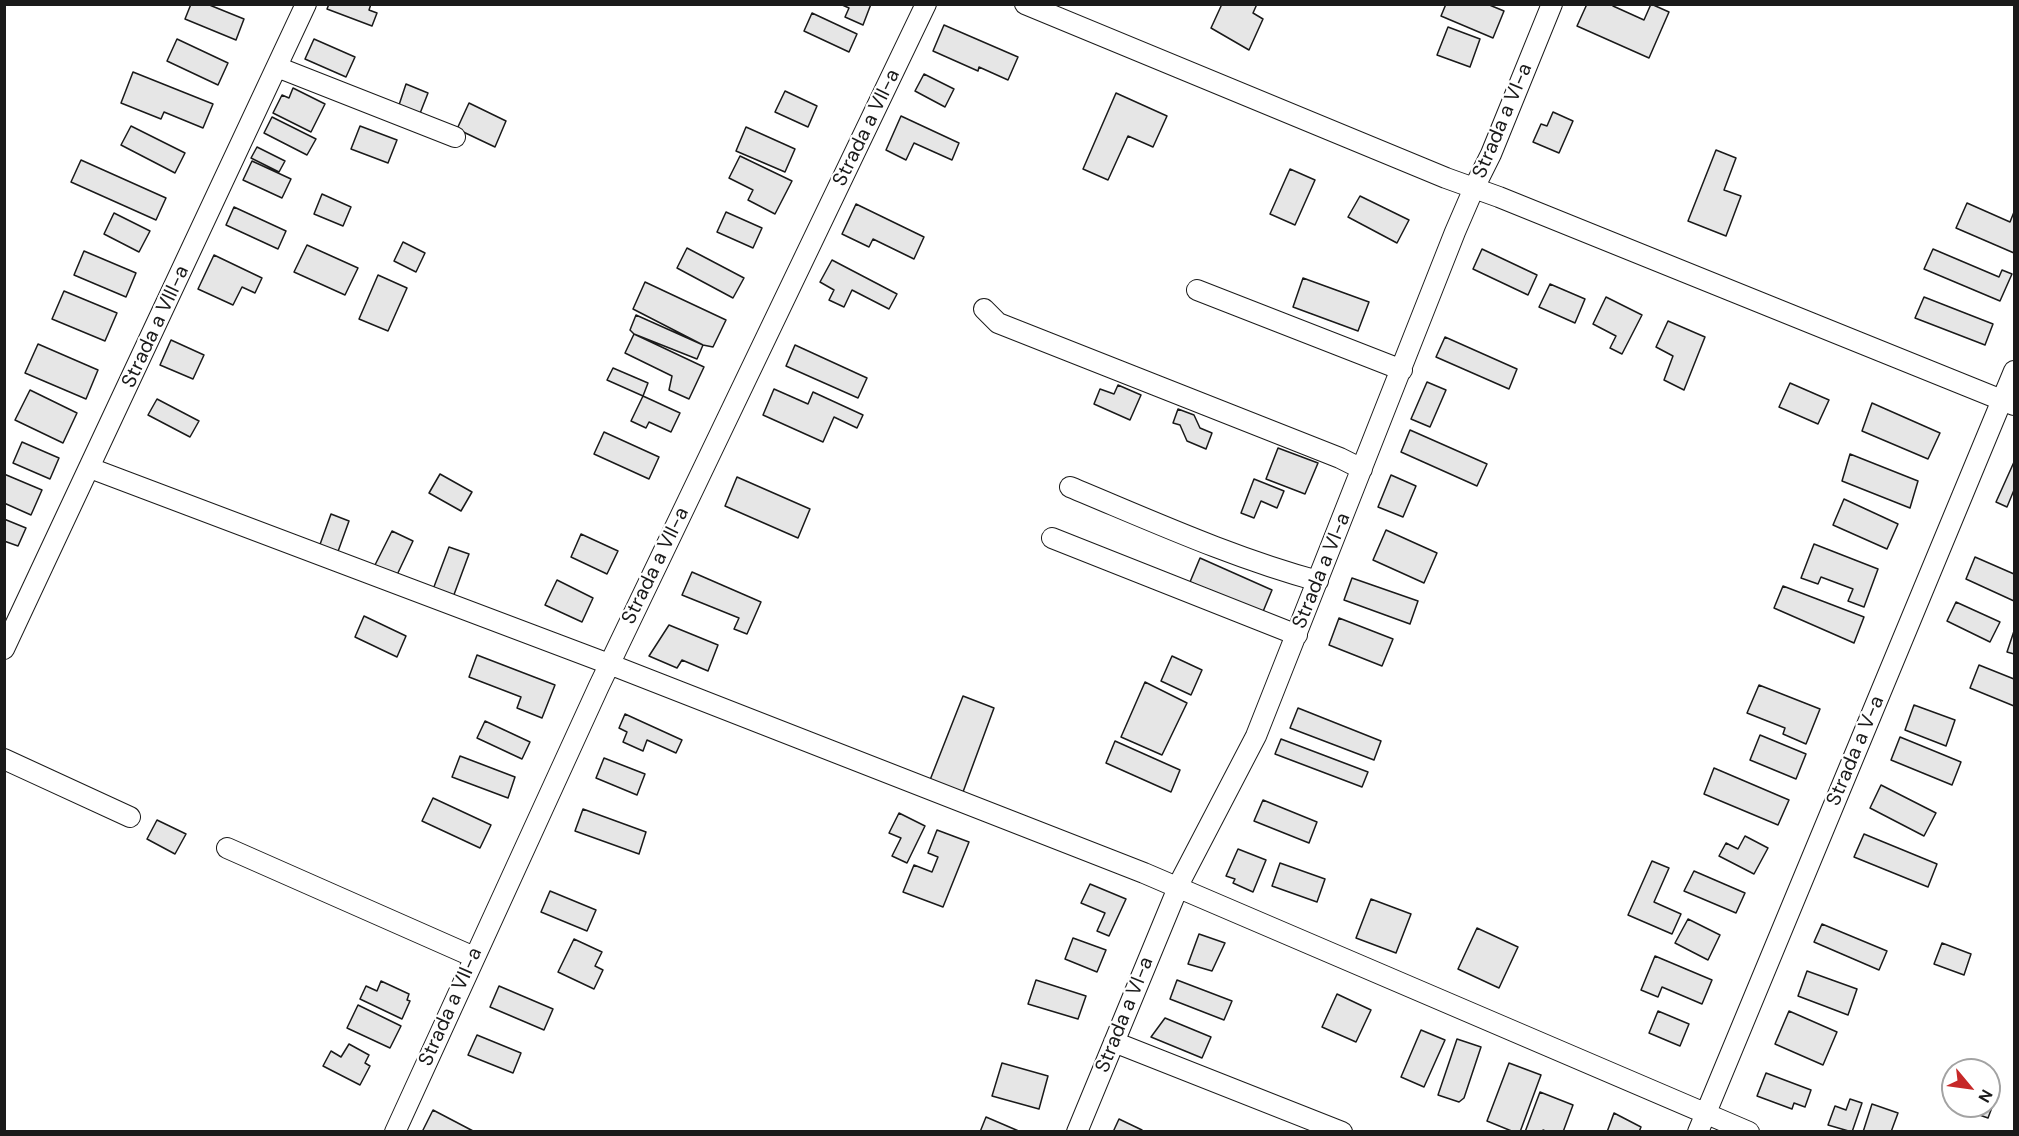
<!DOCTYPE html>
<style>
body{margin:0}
#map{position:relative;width:2019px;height:1136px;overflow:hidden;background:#fff;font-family:"DM Sans",sans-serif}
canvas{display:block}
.frame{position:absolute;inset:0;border:6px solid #1a1a1a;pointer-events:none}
.north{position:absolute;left:1941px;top:1058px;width:60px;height:60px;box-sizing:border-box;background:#fff;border:2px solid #a3a3a3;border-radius:50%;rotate:119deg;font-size:16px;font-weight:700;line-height:24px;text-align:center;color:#1a1a1a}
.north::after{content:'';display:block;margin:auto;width:21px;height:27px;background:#c62828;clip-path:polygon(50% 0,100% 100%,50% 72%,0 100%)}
</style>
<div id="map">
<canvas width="2019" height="1136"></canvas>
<div class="frame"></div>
<div class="north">N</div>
</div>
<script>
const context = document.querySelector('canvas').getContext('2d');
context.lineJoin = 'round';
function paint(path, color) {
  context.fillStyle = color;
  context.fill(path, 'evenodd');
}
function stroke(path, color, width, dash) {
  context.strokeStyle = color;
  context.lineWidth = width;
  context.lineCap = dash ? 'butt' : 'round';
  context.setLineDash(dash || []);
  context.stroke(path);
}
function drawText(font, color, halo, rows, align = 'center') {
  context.font = font + ' "DM Sans",sans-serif';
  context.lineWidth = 4.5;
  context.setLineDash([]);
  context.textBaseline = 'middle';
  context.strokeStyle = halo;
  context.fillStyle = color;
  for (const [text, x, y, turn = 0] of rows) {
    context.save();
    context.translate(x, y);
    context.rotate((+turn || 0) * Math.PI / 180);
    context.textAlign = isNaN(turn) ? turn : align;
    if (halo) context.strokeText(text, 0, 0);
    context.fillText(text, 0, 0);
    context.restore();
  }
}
const building = new Path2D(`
 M191,4H207L244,19L236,40L185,19Z
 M329,4H371L369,10L377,13L372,26L327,9Z
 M840,4H871L863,25L845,17L849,8Z
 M1222,4H1257L1253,13L1263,19L1249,50L1211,28Z
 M1446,4H1487L1504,11L1493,38L1441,16Z
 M1587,4H1614L1613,6L1644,20L1651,4L1669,12L1649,58L1577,26Z
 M812,13L857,34L849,52L804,31Z
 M944,25L1018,57L1008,80L979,67L978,71L933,51Z
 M1448,27L1480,39L1470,67L1437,55Z
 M177,39L228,63L218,85L167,61Z
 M314,39L355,57L346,77L305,59Z
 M133,72L213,104L203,128L164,112L161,119L121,103Z
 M924,74L954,89L945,107L915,91Z
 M406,84L428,93L419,116L398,108Z
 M293,88L325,104L311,132L273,113L282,95L289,98Z
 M785,91L817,106L808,127L775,112Z
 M1116,93L1167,116L1153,147L1128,136L1108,180L1083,169Z
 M469,103L506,121L495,147L457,129Z
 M1553,112L1573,121L1559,153L1533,142L1541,124L1547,126Z
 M901,116L959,143L952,160L914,143L906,160L886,150Z
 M272,117L316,139L307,155L264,133Z
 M131,126L185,153L175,173L121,145Z
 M360,126L397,140L388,163L351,149Z
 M746,127L795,149L785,172L736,151Z
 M257,147L285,161L279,172L251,158Z
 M1716,150L1736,158L1724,190L1741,196L1726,236L1688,221Z
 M740,156L792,181L775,214L748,200L753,190L729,178Z
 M81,160L166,198L156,220L71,182Z
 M252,161L291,179L282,198L243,180Z
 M1290,169L1315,180L1295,225L1270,214Z
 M322,194L351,207L343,226L314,214Z
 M1360,196L1409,220L1397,243L1348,217Z
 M1967,203L2010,222L2014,212V253L1956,228Z
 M856,204L924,237L914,259L873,239L869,247L842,234Z
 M234,207L286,231L278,249L226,225Z
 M726,212L762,228L753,248L717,232Z
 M114,213L150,231L139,252L104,234Z
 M403,242L425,253L416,272L394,261Z
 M307,245L358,268L345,295L294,272Z
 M687,248L744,278L733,298L677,268Z
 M1482,249L1537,275L1528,295L1473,269Z
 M1933,249L1999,277L2002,270L2012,274L2000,301L1924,269Z
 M84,251L136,273L126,297L74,275Z
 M214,255L262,278L255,293L242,287L233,305L198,289Z
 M832,260L897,294L889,309L852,290L844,307L829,300L834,290L820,282Z
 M378,275L407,288L388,331L359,319Z
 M1303,278L1369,302L1358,331L1293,307Z
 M645,282L726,320L713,347L703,345L633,309Z
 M1550,284L1585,299L1575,323L1539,307Z
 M64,291L117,313L105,341L52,319Z
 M1606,297L1642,315L1622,354L1610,348L1616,336L1593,324Z
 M1924,297L1993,324L1985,345L1915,318Z
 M636,315L703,345L697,359L634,334L630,330Z
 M1668,321L1705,337L1684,390L1664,380L1673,356L1656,347Z
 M634,334L704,367L689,399L669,390L672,376L625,353Z
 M1445,337L1517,369L1509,389L1436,357Z
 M171,340L204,355L193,379L160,365Z
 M38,344L98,370L86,399L25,373Z
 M795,345L867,378L858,398L786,366Z
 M613,368L648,383L643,396L607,380Z
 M1427,382L1446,390L1430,427L1411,419Z
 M1790,383L1829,400L1818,424L1779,407Z
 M1118,385L1141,395L1130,420L1094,404L1100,389L1114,394Z
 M774,389L808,404L813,392L863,415L857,428L834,417L823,442L763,415Z
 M30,390L77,413L63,443L15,420Z
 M643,396L680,413L671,432L649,422L646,428L631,421Z
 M157,399L199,421L190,437L148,415Z
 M1872,403L1940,433L1928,459L1862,431Z
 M1178,409L1194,415L1200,428L1212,433L1206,449L1187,441L1180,425L1173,423Z
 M1410,430L1487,464L1477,486L1401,452Z
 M604,432L659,457L649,479L594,454Z
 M22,442L59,458L50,479L13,463Z
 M1278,448L1318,463L1305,494L1266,479Z
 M1850,454L1918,481L1910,508L1842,481Z
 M2014,462V490L2007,507L1996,502Z
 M4,474L42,490L31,515L4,503Z
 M440,474L472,492L461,511L429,493Z
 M1391,475L1416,486L1403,517L1378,507Z
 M737,477L810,509L798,538L725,506Z
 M1254,479L1284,491L1277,508L1261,501L1254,518L1241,513Z
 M1844,499L1898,524L1887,549L1833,525Z
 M331,514L349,521L336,557L318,550Z
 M4,519L26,528L18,546L4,541Z
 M1386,530L1437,553L1424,583L1373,560Z
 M392,531L413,541L396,577L374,567Z
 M581,534L618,551L607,574L571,557Z
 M1814,544L1878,569L1864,607L1848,601L1853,589L1821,577L1818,584L1801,578Z
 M449,547L469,554L452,600L432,592Z
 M1975,557L2014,574V601L1966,579Z
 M1200,558L1272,590L1262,614L1190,582Z
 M692,572L761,602L747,634L734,629L739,618L682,595Z
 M1352,578L1418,601L1410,624L1344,600Z
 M557,580L593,598L582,622L545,605Z
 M1783,586L1864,617L1854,643L1774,608Z
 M1956,602L2000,622L1990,642L1947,621Z
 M364,616L406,636L397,657L355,637Z
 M1339,618L1393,639L1382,666L1329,645Z
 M669,625L718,645L708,671L682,660L677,668L649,656Z
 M2014,631V654L2007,652Z
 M477,655L555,685L542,718L517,708L521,697L469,677Z
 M1172,656L1202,670L1191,695L1161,681Z
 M1979,665L2014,679V706L1970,688Z
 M1145,682L1187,703L1162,755L1121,737Z
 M1759,685L1820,709L1806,744L1783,734L1785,728L1747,713Z
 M963,696L994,708L963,792L930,780Z
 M1914,705L1955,720L1946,746L1905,730Z
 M1298,708L1381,741L1374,760L1290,728Z
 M625,714L682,740L676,753L647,740L643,751L623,742L627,732L619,728Z
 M485,721L530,742L522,759L477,738Z
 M1760,735L1806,754L1796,779L1750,760Z
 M1900,737L1961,762L1952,785L1891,760Z
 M1281,739L1368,772L1362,787L1275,754Z
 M1115,741L1180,770L1171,792L1106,763Z
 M460,756L515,777L508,798L452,777Z
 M604,758L645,774L637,795L596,778Z
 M1714,768L1789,800L1778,825L1704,794Z
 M1881,785L1936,813L1924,836L1870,808Z
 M433,798L491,825L480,848L422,821Z
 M1263,800L1317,822L1309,843L1254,821Z
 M583,809L646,832L639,854L575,831Z
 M899,813L925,826L907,863L892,856L901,838L889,833Z
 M157,820L186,834L175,854L147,839Z
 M937,830L969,842L943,907L903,892L914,865L932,872L938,857L928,853Z
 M1864,834L1937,864L1928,887L1854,857Z
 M1745,836L1768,848L1754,874L1719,856L1726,843L1738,849Z
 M1238,849L1266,860L1253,892L1233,883L1235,879L1226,876Z
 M1652,861L1669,868L1654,902L1681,914L1672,934L1628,915Z
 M1280,863L1325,879L1317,902L1272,886Z
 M1694,871L1745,893L1736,913L1684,891Z
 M1090,884L1126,899L1109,936L1097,931L1105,913L1081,903Z
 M550,891L596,910L587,931L541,912Z
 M1371,899L1411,914L1396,953L1356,938Z
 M1688,919L1720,935L1708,960L1675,943Z
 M1822,924L1887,951L1879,970L1814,942Z
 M1477,928L1518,947L1499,988L1458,969Z
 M1199,934L1225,943L1212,971L1188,964Z
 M1073,938L1106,950L1097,972L1065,959Z
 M574,939L602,952L595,966L603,970L594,989L558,972Z
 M1942,943L1971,954L1964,975L1934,964Z
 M1655,956L1712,980L1702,1004L1662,987L1658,997L1641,990Z
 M1807,971L1857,989L1848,1015L1798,996Z
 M1036,980L1086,996L1078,1019L1028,1004Z
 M1177,980L1232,1001L1224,1020L1170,999Z
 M381,981L409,994L407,1000L410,1001L402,1019L360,999L366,986L377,991Z
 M499,986L553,1009L544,1030L490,1007Z
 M1337,994L1371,1010L1356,1042L1322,1027Z
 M358,1005L401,1026L390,1048L347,1028Z
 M1658,1011L1689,1024L1680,1046L1649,1033Z
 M1789,1011L1837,1032L1823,1065L1775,1044Z
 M1165,1018L1211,1037L1202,1058L1151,1037Z
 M1421,1030L1445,1040L1424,1087L1401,1077Z
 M477,1035L521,1053L513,1073L468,1055Z
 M1457,1039L1481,1047L1464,1098L1459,1102L1438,1095Z
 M349,1044L369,1055L365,1063L370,1066L360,1085L323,1066L331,1051L341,1057Z
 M1002,1063L1048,1076L1039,1109L992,1096Z
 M1509,1063L1541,1075L1520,1132H1514L1487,1121Z
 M1766,1073L1811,1090L1805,1107L1794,1103L1792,1109L1757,1096Z
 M1540,1092L1573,1105L1563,1132H1548L1543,1130V1132H1525Z
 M1850,1099L1862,1103L1852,1132L1828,1125L1835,1106L1846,1110Z
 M1989,1100L1994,1102L1988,1118L1954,1106H1989Z
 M1872,1104L1898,1113L1891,1132H1863Z
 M433,1110L475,1132H422Z
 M1614,1113L1641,1127L1639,1132H1607Z
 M986,1117L1021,1132H980Z
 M1119,1119L1142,1130L1141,1132H1113Z`);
const minor = new Path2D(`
 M1025,4L1446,178L1499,197L2014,405
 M277,67L455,137
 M1197,290L1402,370
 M984,309L998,323L1340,458L1362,469
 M90,468L609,664L1144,873L1749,1132
 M1070,487C1152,521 1233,558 1318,581
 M1052,538L1297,635
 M4,649L306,4
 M4,759L130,817
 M227,848L474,957
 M1114,1042L1342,1132
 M395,1132L599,686L926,4
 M1077,1132L1182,878L1256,736L1455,232L1474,188L1491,154L1552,4
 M1698,1132L2014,371`);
const streetNames = [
 ["Strada a VI-a",1503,121,-67],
 ["Strada a VII-a",867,128,-64],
 ["Strada a VIII-a",156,327,-65],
 ["Strada a VII-a",656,566,-64],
 ["Strada a VI-a",1322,571,-68],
 ["Strada a V-a",1856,751,-67],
 ["Strada a VII-a",451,1007,-66],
 ["Strada a VI-a",1125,1015,-68]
];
paint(building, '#e6e6e6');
stroke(building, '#1a1a1a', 1.5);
stroke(minor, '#1a1a1a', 22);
stroke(minor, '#fff', 20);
drawText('20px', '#1a1a1a', '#fff', streetNames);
</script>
